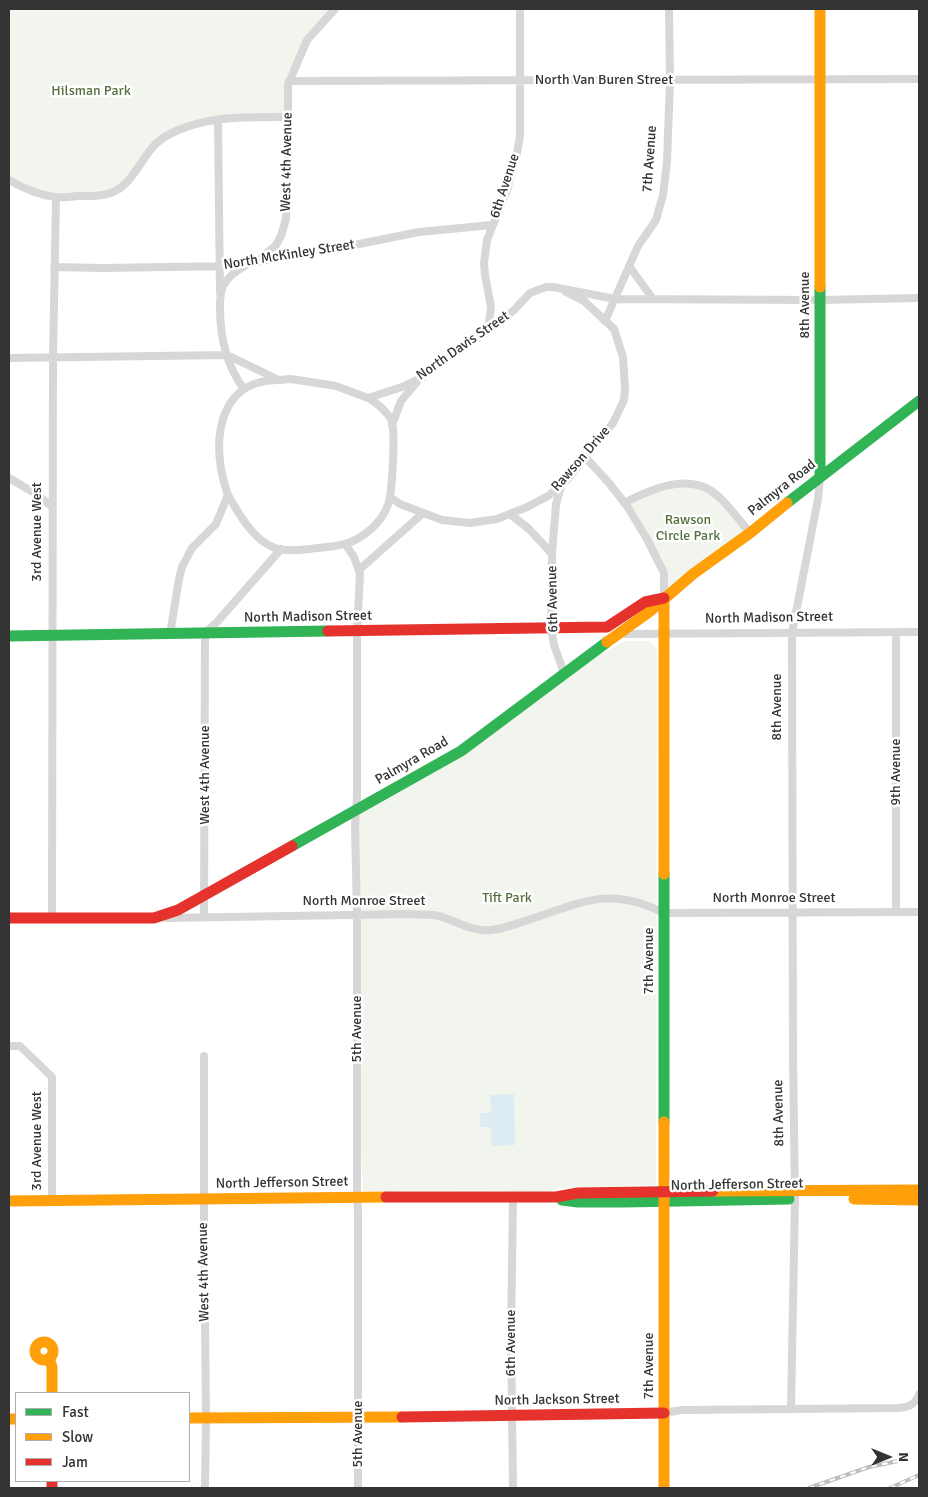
<!DOCTYPE html>
<style>
body{margin:0}
#map{position:relative;width:928px;height:1497px;overflow:hidden;background:#fff;font-family:Signika,sans-serif}
canvas{display:block}
.frame{position:absolute;inset:0;border:10px solid #333;pointer-events:none}
.legend{position:absolute;left:15px;top:1392px;width:175px;height:90px;box-sizing:border-box;background:#fff;border:1px solid #adadad;margin:0;padding:6px 9px;list-style:none;font-size:15px;color:#333}
.legend li{display:flex;align-items:center;gap:10px;height:25px}
.legend b{width:25px;border:1px solid #adadad}
.north{position:absolute;left:863px;top:1432px;width:50px;height:50px;-webkit-text-stroke:4px #fff;paint-order:stroke;rotate:90deg;font-size:14px;font-weight:700;line-height:20px;text-align:center;color:#333}
.north::after{content:'';display:block;margin:auto;width:18px;height:22px;background:#333;clip-path:polygon(50% 0,100% 100%,50% 72%,0 100%)}
</style>
<div id="map">
<canvas width="928" height="1497"></canvas>
<div class="frame"></div>
<ul class="legend">
<li><b style="height:6px;background:#30b455"></b>Fast</li>
<li><b style="height:6px;background:#ff9f0a"></b>Slow</li>
<li><b style="height:6px;background:#e5322d"></b>Jam</li>
</ul>
<div class="north">N</div>
</div>
<script>
const context = document.querySelector('canvas').getContext('2d');
context.lineJoin = 'round';
function paint(path, color) {
  context.fillStyle = color;
  context.fill(path, 'evenodd');
}
function stroke(path, color, width, dash) {
  context.strokeStyle = color;
  context.lineWidth = width;
  context.lineCap = dash ? 'butt' : 'round';
  context.setLineDash(dash || []);
  context.stroke(path);
}
function drawText(font, color, halo, rows, align = 'center') {
  context.font = font + ' Signika,sans-serif';
  context.lineWidth = 5;
  context.setLineDash([]);
  context.textBaseline = 'middle';
  context.strokeStyle = halo;
  context.fillStyle = color;
  for (const [text, x, y, turn = 0] of rows) {
    context.save();
    context.translate(x, y);
    context.rotate((+turn || 0) * Math.PI / 180);
    context.textAlign = isNaN(turn) ? turn : align;
    if (halo) context.strokeText(text, 0, 0);
    context.fillText(text, 0, 0);
    context.restore();
  }
}
const green = new Path2D(`
 M9,9H333L314,28L287,85L286,116L239,115L174,131L112,192L56,196L9,179Z
 M680,484L707,490L748,533L666,597L665,576L628,506L642,494Z
 M625,641H650L657,650L656,1185L560,1188L551,1192L482,1190L363,1191L358,1083L357,811L462,751L565,673Z`);
const water = new Path2D(`
 M514,1094L515,1145L491,1146V1127H480V1113H491L490,1095Z`);
const street = new Path2D(`
 M289,81L919,79
 M218,120L220,293
 M9,180C23,188 39,195 55,197C62,198 70,197 78,196C95,196 111,197 124,185C140,170 146,148 166,136C203,115 247,117 288,117
 M258,261L276,245L281,236L286,219L288,161V85L307,40L335,9
 M629,266L653,299
 M54,267L102,268L233,266L257,262L295,253L349,246L419,232L492,225
 M605,321L638,246L656,220L663,195L667,162L670,80L669,9
 M488,331L491,307L485,275L484,263L487,240L507,190L517,153L520,136V9
 M9,358L227,355L279,380L291,379L336,386L368,398L402,387L423,377L431,369L488,331L513,311L530,293L546,287H553L615,299L820,300L919,298
 M244,389C226,365 220,337 220,308C220,300 220,293 223,286C228,276 238,270 246,265
 M368,398C376,402 386,411 391,419C396,429 392,484 390,497L400,504L442,520L470,523L497,519L527,507L548,496L567,480L613,423L624,400L625,388L623,357L614,329L584,301L566,292
 M392,425L401,401L417,382
 M586,458L609,483L627,506L647,539L664,573V598
 M9,478L38,495L52,507
 M228,495C238,513 254,541 275,548C285,552 300,550 310,549C323,547 339,547 351,542C369,534 387,517 390,497
 M624,503C653,488 692,471 719,497C730,507 740,521 750,533
 M510,514L529,529L552,554L551,628L554,645L564,673
 M345,544L354,557L360,574L357,631V796L355,825L357,916V1197L358,1211V1488
 M552,554L556,504L561,487
 M359,570L423,513
 M170,634L179,579L182,567L192,548L216,524L228,495C211,449 214,381 277,380
 M619,634L919,632
 M896,912V632
 M204,917L205,633L217,622L281,549
 M52,918L53,358L56,197
 M166,918L412,914C421,915 431,914 439,916C457,921 472,932 491,930C503,929 516,924 528,920C581,903 609,885 664,913L919,912
 M9,1046H20L52,1077V1201
 M204,1056V1221L206,1418L205,1488
 M791,1409L795,1199L793,1055L792,633L818,499L820,477
 M664,1413L682,1410L898,1408C909,1407 915,1405 919,1394
 M513,1488L511,1335L513,1198`);
const fast = new Path2D(`
 M820,287V477
 M787,503L919,401
 M9,636L328,631
 M292,846L461,751L607,642
 M664,874V1122
 M562,1200L578,1202H624L789,1199`);
const slow = new Path2D(`
 M820,287V9
 M664,598V874
 M607,642L649,612L693,574L750,533L787,503
 M664,1122V1488
 M713,1191L919,1190
 M854,1199L919,1200
 M9,1201L386,1197
 M35 1351a9 9 0 1 1 18 0a9 9 0 1 1-18 0Z
 M49,1358L52,1367V1393
 M189,1418L402,1417
 M9,1419H16`);
const jam = new Path2D(`
 M328,631L607,627L645,602L664,598
 M9,918H154L178,910L292,846
 M386,1197H556L578,1193L713,1191
 M402,1417L664,1413
 M52,1481V1488`);
const rail = new Path2D(`
 M809,1488L869,1467L898,1461
 M890,1488L919,1475`);
const streetNames = [
 ["North Van Buren Street",604,80],
 ["7th Avenue",650,159,-86],
 ["West 4th Avenue",287,162,-89],
 ["6th Avenue",505,186,-72],
 ["North McKinley Street",289,255,-9],
 ["8th Avenue",805,305,-90],
 ["North Davis Street",463,346,-35],
 ["Rawson Drive",581,459,-49],
 ["Palmyra Road",782,488,-38],
 ["3rd Avenue West",37,532,-90],
 ["6th Avenue",553,599,-91],
 ["North Madison Street",308,617,-1],
 ["North Madison Street",769,618,-1],
 ["8th Avenue",777,707,-90],
 ["Palmyra Road",412,761,-30],
 ["9th Avenue",896,772,-90],
 ["West 4th Avenue",205,775,-90],
 ["North Monroe Street",774,898],
 ["North Monroe Street",364,901],
 ["7th Avenue",649,961,-90],
 ["5th Avenue",357,1029,-90],
 ["8th Avenue",779,1113,-91],
 ["3rd Avenue West",37,1141,-90],
 ["North Jefferson Street",282,1183,-1],
 ["North Jefferson Street",737,1185,-1],
 ["West 4th Avenue",204,1272,-91],
 ["6th Avenue",511,1343,-90],
 ["7th Avenue",649,1366,-90],
 ["North Jackson Street",557,1400,-1],
 ["5th Avenue",358,1434,-90]
];
const parkNames = [
 ["Hilsman Park",91,91],
 ["Rawson",688,520],
 ["Circle Park",688,536],
 ["Tift Park",507,898]
];
paint(green, '#f1f5ed');
paint(water, '#ddebf3');
stroke(street, '#d7d7d7', 8);
stroke(fast, '#30b455', 11);
stroke(slow, '#ff9f0a', 11);
stroke(jam, '#e5322d', 11);
stroke(rail, '#bebebe', 4);
stroke(rail, '#fff', 2, [5.5]);
drawText('14px', '#333', '#fff', streetNames);
drawText('14px', '#56703f', '#fff', parkNames);
</script>
